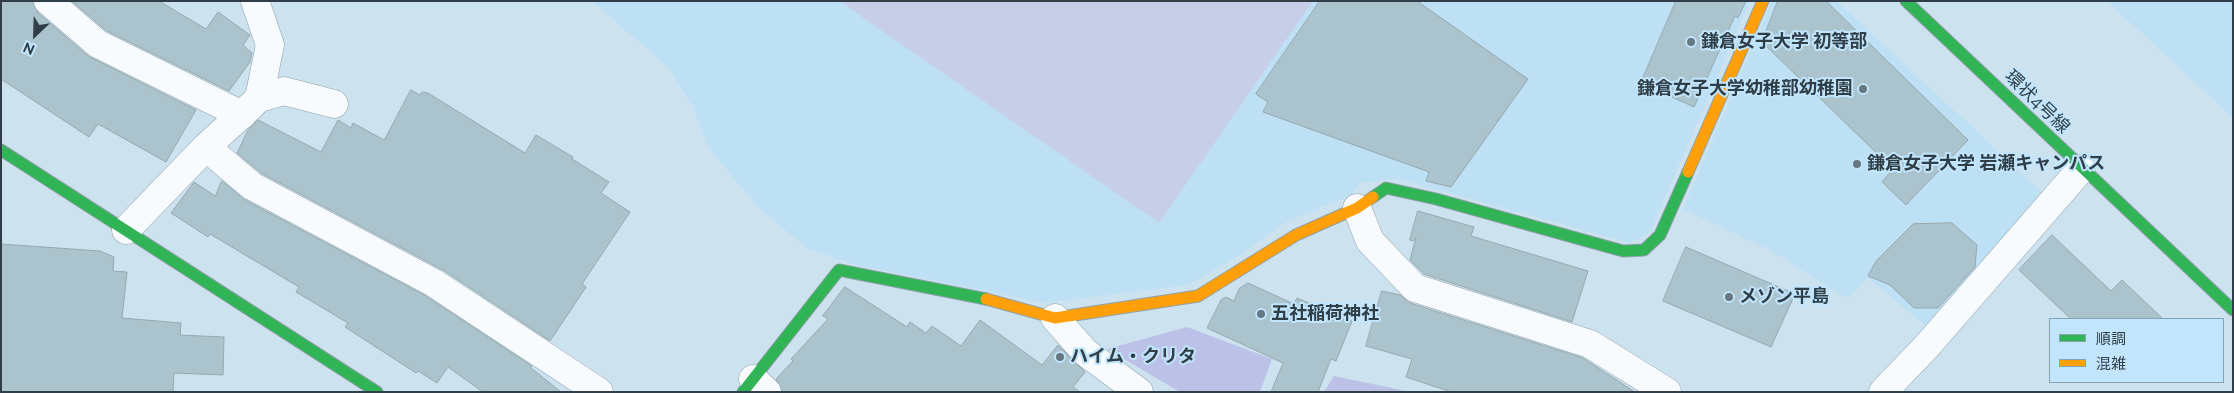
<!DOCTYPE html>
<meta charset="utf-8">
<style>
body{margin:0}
#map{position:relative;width:2234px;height:393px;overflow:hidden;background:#cde2ef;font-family:Raleway,"Noto Sans JP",sans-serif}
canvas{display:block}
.frame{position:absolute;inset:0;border:2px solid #2f3e47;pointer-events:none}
.legend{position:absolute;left:2049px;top:318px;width:175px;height:65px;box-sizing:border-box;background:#c0e5fc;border:1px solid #86a2b4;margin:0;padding:6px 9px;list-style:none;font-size:15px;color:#2f3e47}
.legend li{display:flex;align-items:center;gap:10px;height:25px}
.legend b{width:25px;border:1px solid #86a2b4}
.north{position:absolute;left:10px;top:10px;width:50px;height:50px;-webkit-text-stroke:4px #c0e5fc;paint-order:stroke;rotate:204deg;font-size:14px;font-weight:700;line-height:20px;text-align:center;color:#2f3e47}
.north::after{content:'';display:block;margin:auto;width:18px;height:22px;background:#2f3e47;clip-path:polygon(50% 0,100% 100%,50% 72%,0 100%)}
</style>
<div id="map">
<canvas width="2234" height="393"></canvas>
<div class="frame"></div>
<ul class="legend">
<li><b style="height:6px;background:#30b455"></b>順調</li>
<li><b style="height:6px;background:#ff9f0a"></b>混雑</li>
</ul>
<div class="north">N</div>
</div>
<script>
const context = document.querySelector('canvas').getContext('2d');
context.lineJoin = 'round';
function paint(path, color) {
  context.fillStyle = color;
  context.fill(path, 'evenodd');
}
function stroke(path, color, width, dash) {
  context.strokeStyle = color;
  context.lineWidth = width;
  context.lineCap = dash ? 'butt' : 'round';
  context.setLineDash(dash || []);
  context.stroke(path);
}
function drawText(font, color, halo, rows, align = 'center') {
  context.font = font + ' Raleway,"Noto Sans JP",sans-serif';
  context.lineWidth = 4;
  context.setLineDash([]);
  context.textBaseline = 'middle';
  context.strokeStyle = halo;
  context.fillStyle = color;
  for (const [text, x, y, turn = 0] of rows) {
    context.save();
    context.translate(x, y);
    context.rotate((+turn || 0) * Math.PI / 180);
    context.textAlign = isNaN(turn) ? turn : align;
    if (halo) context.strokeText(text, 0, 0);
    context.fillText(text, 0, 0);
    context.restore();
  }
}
const built = new Path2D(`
 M592,1H1750L1650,232L1630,243L1398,179L1360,183L1351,195L1288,221L1240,255L1188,285L1044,303L856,265L807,248L760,209L709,149L693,107L669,68Z
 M1772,1H1837L2045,195L1927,327L1868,278L1848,299L1768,249L1683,209Z
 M2107,1H2233V118Z`);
const green = new Path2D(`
 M839,1H1313L1159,223Z`);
const forest = new Path2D(`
 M1187,327L1272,359L1260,392H1180L1107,349Z
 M1334,376L1397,389L1406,392H1324Z`);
const building = new Path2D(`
 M1,1H33L38,13L88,56L196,110L166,162L98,124L89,137L1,79Z
 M72,1H159L206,29L218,12L250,35L243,45L252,53L250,62L229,91L107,31Z
 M1320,1H1417L1528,79L1451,187L1426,181L1429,172L1263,112L1268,102L1256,94Z
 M1676,1H1746L1738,18L1735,16L1694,107L1641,83Z
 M1778,1H1826L1968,140L1906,205L1882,182L1893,169L1762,42Z
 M411,90L420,95L422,92L428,93L525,153L536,135L573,157L572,159L609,182L601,193L630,212L582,284L586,287L550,341L443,270L261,173L237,153L248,130L258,120L321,152L338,120L351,128L353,123L384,140Z
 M222,181L245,200L426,296L532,366L531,368L561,392H483L448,367L437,383L418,371L416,373L345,327L348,323L296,292L299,287L210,234L208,237L171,213L194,182L215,196Z
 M1418,211L1474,227L1471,236L1588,271L1572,322L1424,274L1410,260L1416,237L1413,241L1410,240Z
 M1952,223L1977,245L1975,267L1938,308H1914L1890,285L1868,276L1876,261L1913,224Z
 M2052,235L2111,291L2122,280L2163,319H2071L2019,270Z
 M1,244L100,251L114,257L113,271L127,272L122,318L181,323L180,335L224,337L223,375L174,373L173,392H1Z
 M1686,247L1795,294L1771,347L1663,301Z
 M1248,283L1294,304L1297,298L1352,321L1336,361L1331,359L1318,392H1271L1283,363L1207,328L1221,300L1226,297L1234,301L1239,289Z
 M845,287L907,327L910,322L926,333L932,326L961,346L980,320L1042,365L1058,345L1085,372L1073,387L1080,392H782L776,379L793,361L791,359L828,319L823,316Z
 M1382,291L1400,295L1410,303L1583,358L1635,392H1451L1406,377L1412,359L1366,346Z`);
const street = new Path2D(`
 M48,1L98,44L242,115
 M255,1L270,45L259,98L284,91L334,104
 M206,147L253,104
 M1357,208L1370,241L1415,288L1590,344L1667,392
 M126,230L206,147L252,186L434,283L599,392
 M1055,318L1085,352L1139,392
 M753,379L767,392
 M1883,392L1927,346L2081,169`);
const fast = new Path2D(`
 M1906,1L2233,310
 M1,150L377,392
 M1373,197L1386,188L1436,199L1623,251L1644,250L1660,235L1688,172
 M743,392L839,270L986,299`);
const slow = new Path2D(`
 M1688,172L1763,1
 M986,299L1055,318L1198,296L1296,235L1357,208L1373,197`);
const markers = [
 [1691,42,5,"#667782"],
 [1863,89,5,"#667782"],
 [1857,164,5,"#667782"],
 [1729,297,5,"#667782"],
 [1261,314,5,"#667782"],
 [1060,357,5,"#667782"]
];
const poiNames = [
 ["鎌倉女子大学 初等部",1701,42],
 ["鎌倉女子大学幼稚部幼稚園",1853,89,"right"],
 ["鎌倉女子大学 岩瀬キャンパス",1867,164],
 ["メゾン平島",1739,297],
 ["五社稲荷神社",1271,314],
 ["ハイム・クリタ",1070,357]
];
const streetNames = [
 ["環状4号線",2037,102,44]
];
paint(built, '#bee0f5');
paint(green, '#c7cfe8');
paint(forest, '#bcc2e7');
paint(building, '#aac3cc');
stroke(building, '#96a8af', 1);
stroke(street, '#8f9fa9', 29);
stroke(fast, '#8f9fa9', 13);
stroke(slow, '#8f9fa9', 13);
stroke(street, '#f8fbfd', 28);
stroke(fast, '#30b455', 11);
stroke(slow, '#ff9f0a', 11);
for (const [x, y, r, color] of markers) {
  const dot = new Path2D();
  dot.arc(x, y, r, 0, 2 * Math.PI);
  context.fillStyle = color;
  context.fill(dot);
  stroke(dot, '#c0e5fc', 2);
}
drawText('bold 18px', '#2f3e47', '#c0e5fc', poiNames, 'left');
drawText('18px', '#2f3e47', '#c0e5fc', streetNames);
</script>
